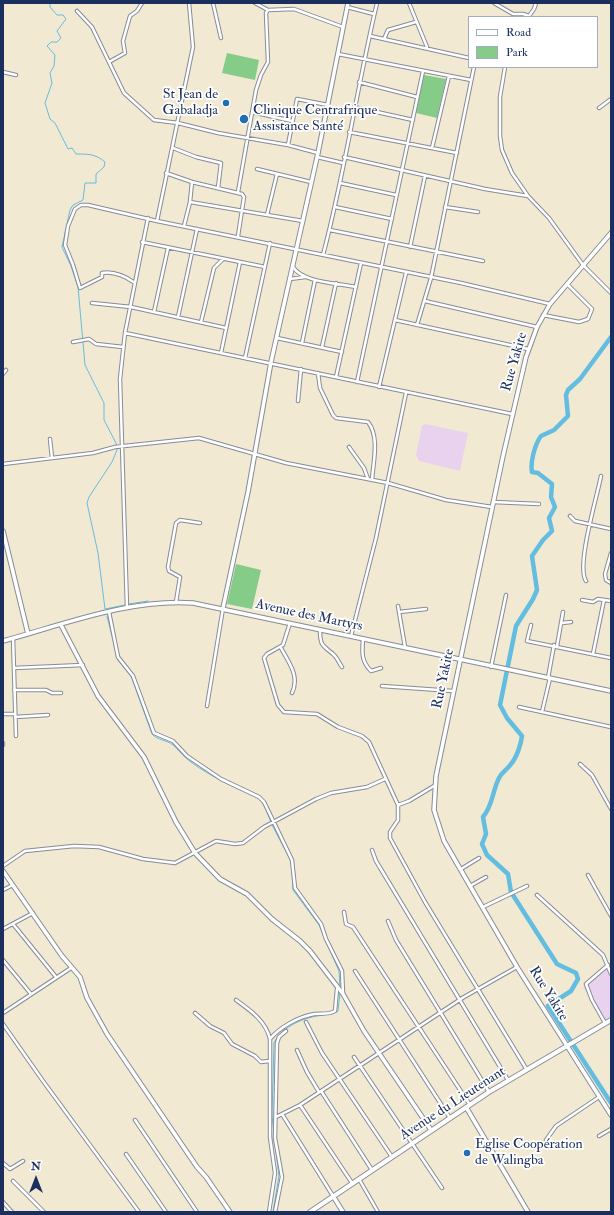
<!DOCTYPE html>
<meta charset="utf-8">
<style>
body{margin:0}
#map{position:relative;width:614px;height:1215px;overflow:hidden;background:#f2e9d2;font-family:"IM FELL Double Pica",serif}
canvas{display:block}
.frame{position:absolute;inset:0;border:4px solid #1b2f5e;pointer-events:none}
.legend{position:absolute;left:468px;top:16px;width:130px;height:52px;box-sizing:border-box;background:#fff;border:1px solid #a4acbf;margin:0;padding:5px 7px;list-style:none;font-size:12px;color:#1b2f5e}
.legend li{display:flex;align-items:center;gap:8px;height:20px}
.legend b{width:20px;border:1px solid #a4acbf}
.north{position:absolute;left:16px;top:1159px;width:40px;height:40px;-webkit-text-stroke:3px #fff;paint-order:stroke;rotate:0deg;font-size:11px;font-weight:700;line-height:16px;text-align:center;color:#1b2f5e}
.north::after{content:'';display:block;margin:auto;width:14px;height:18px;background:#1b2f5e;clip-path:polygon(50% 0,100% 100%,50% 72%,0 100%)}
</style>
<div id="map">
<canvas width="614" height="1215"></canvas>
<div class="frame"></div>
<ul class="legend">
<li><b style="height:5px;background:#fff"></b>Road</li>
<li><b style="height:11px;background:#85cc88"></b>Park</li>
</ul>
<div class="north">N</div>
</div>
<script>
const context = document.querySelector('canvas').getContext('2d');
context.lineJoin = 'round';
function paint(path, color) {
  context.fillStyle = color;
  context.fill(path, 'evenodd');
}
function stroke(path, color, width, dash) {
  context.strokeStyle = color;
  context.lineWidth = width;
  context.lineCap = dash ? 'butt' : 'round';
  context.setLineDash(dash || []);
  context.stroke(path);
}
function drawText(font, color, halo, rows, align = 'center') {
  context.font = font + ' "IM FELL Double Pica",serif';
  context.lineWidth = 3.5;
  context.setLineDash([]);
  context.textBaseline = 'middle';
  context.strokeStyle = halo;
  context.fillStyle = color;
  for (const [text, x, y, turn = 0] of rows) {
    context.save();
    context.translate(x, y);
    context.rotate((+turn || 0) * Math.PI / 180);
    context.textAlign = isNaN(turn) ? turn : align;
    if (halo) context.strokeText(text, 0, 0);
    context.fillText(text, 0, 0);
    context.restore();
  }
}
const built = new Path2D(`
 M425,424L468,433L460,471L419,461L416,455L422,426Z
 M606,967L611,976V1016L604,1021L583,987Z`);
const green = new Path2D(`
 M227,53L259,60L255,80L222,73Z
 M424,75L446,79L437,118L416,113Z
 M236,564L261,570L252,609L227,604Z`);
const stream = new Path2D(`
 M50,3V7L57,15H63L66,19L57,31L61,38L57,42H51L47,46L55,55L54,66L50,73L52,83L45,103L50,119L55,123L68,149L72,148L76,154C88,154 96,154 105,162L104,167L96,174V183H85L83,200L73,205L70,210L62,247L71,266L78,287L85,365L104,403V420L116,443L117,450L112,462L89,497L87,503L98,553L105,609L125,605
 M129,604L148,601
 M107,616L118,660L131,676L152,734C157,740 167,740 173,745C178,749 181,754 186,758C201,771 228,785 246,792
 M265,807L272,825L291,861
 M292,870L293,890L319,925L339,971L340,988
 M332,1014L338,1011L340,993
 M273,1212L279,1176L272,1116L274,1043C282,1026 305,1017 323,1015`);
const river = new Path2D(`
 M611,337L580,379L568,390L566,395L568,416L554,430L541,436C535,444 530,462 532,472L538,473L552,484L551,497L555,507L549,518L552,531L543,540L532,556L537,590L533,599L516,626L500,705L507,718L522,736C521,744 517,757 511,764C507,770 502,772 499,778C492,792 493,805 483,817L486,834L482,844L487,855L508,874L511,892L557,964L576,973L578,979L571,991L548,1006L611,1103`);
const street = new Path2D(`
 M213,3L221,38
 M255,3L268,10L294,9L343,27
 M409,3L427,47
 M494,3L513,14H523L529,16
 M347,7L374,14
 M77,11L92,27L124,93L154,120L178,123L218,133L288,145L318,153
 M529,16L534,9L536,3
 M370,36L469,58
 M384,39L388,30L416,22
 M338,54L471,80
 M109,62L125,53L123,41L130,16L137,11L142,3
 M505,67L500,97V136L502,150L512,173L528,196L549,218L583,265L611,293
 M3,72L16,75
 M359,82L417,97
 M354,107L413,120
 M599,108L611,99
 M252,112L292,121
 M349,132L457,153
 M288,145L297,99L328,105
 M173,148L196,157L221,163L218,188
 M432,148L449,76
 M317,157L343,163
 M344,157L485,189L528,196
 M257,169L311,182
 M166,173L192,182L242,194L244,197L238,236
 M340,183L396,195
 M238,192L256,90L261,75L268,62L266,13L268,10
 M190,202L303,221
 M335,207L392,219
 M445,207L478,212
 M267,215L277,174
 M157,221L193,47L189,3
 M184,226L190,202L192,182
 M330,230L483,261
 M142,242L265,267
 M410,247L425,176
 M323,255C345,172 357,87 377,3
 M293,267C303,283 338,283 356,287
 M290,279L305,277
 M135,283C125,276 114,271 102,273V277L80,288L73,265L65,245L68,226L75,209L81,205H88L157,221L461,283L550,304
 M425,301L537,327
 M92,303L131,307L226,328
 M154,312L168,248
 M543,315L579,322L588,319L592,309L567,284
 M178,317L197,229
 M395,320L528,349
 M201,322L214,268L223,259
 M417,325L431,278L474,67
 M125,333L512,414
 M277,338L342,352
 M73,342L89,339L96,344L123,347
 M302,343L315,280
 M322,347L336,283
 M221,353L240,262
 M245,358L270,243
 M318,373L320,388L333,415L336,418L368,422C380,437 373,463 372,480
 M3,374L6,370
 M336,377L361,263
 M357,382L423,71
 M379,387L406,273
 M298,401L301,369
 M50,439L52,458
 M349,447L364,468L368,479
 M3,464L93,453L115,447L199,438L286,463L388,483L446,500L492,507
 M493,502L539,504
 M570,516L575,521L611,529
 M611,553L605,574L606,580L611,583
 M586,581C576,566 597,497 601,476
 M582,600L593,602L598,599L611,601
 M176,602L180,577L169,571L168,567L176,523L180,520L200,523
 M398,606L405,647
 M127,608L120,379L125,333L148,218
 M109,612L118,657L133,676L154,733L173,741L187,756L221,779L259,797L264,802L292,860L295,888L321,924L326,939L342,971L343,993
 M399,612L426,609
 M290,623L283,645L267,654L264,658L278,705L284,712L317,714L338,727L362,736L369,742L398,805V820L390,832V838L425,902L527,1070
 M562,623L571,622
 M531,625L527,641L611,658
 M320,630C320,645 322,645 333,654C337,657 339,663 342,667
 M351,636L376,538L406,393
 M13,638L16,736
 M363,639C362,652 361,661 371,671L381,668
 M557,646L563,612
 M281,648C289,663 300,676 292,693
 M593,654L604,600
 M491,667L506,595
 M14,668L83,665
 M548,678L554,645
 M382,686L453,691
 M14,690H46L52,693H61
 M207,706L223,608
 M519,707L611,727
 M542,712L550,678
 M3,714H15
 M15,717L48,715
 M3,743V745
 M580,764L592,775L611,809
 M398,805L409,801L434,786
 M372,850L376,861L508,1080
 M3,866L25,851L74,846L99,847L143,859L175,863L216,841L235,844L243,843L264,827L316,799L331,793L367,787L385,779
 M461,869L479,858
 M588,875L611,916
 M470,886L486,877
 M3,890L13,885
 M537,895L603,955L611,974
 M483,907L527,886
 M344,912L346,924L353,927L470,1105
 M388,921L396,940L489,1092
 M13,924L56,977
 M3,929L33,913
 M3,960L31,994
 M355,971L450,1118
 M236,1000C250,1010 266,1021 270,1039
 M3,1013L71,968
 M195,1013L210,1026L224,1033L232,1044L255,1056L261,1062L269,1061
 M306,1022L322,1053L392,1157
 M605,1023L592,1000L586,984L608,965
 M3,1024L43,1081L139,1212
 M297,1050L307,1072L319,1092
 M354,1057L442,1188
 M321,1091L372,1170
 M300,1105L352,1183
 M282,1114L333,1196
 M276,1117L300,1105L464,997L517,967
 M135,1120L197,1212
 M599,1136L611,1129
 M546,1140L556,1126L599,1097
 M126,1154L166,1212
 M3,1163L10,1169L23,1161
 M359,1179L378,1212
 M13,1181L44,1212
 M3,1202L12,1212
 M269,1212L275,1173L270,1137V1039C280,1027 298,1017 314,1014C321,1013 329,1015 335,1011L337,989
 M275,1212L282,1177L275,1138L277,1043L279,1037L286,1031`);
const secondary = new Path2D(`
 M611,233L550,304L537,327L526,357L503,456L436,776L434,810L444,841L517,967L611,1115
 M3,531L28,634
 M223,608L248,492L271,362L318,153L348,3
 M61,625L98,696L144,757L176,822L195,853L220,879L247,894L272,919L300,941L310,951L343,994L364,1031L431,1130
 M3,641C65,624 128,599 193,603L611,691
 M3,871L62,956L80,977L87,998L107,1034L197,1167L206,1177L230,1212
 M466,1107L528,1212
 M333,1196L343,1212`);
const primary = new Path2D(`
 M310,1212L489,1092L611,1020`);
const markers = [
 [226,103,4,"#1f6fb2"],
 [244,119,5,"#1f6fb2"],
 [467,1153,4,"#1f6fb2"]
];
const poiNames = [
 ["St Jean de",218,95,"right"],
 ["Gabaladja",218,111,"right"],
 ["Clinique Centrafrique",253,111],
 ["Assistance Santé",253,127],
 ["Eglise Coopération",475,1145],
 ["de Walingba",475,1161]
];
const streetNames = [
 ["Rue Yakite",515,362,-74],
 ["Avenue des Martyrs",309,616,12],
 ["Rue Yakite",444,679,-78],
 ["Rue Yakite",548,994,58],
 ["Avenue du Lieutenant",453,1104,-33]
];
paint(built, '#e9d2ed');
paint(green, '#85cc88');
stroke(stream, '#62bde0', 1);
stroke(river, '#62bde0', 4.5);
stroke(street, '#868c98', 4.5);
stroke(secondary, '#868c98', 5.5);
stroke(primary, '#868c98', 6);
stroke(street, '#fff', 2.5);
stroke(secondary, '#fff', 3.5);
stroke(primary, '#fff', 4);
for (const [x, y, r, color] of markers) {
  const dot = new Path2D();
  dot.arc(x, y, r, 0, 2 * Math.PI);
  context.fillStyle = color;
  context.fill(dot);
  stroke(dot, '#fff', 1.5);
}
drawText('14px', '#1b2f5e', '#fff', poiNames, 'left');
drawText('14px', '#1b2f5e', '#fff', streetNames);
</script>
